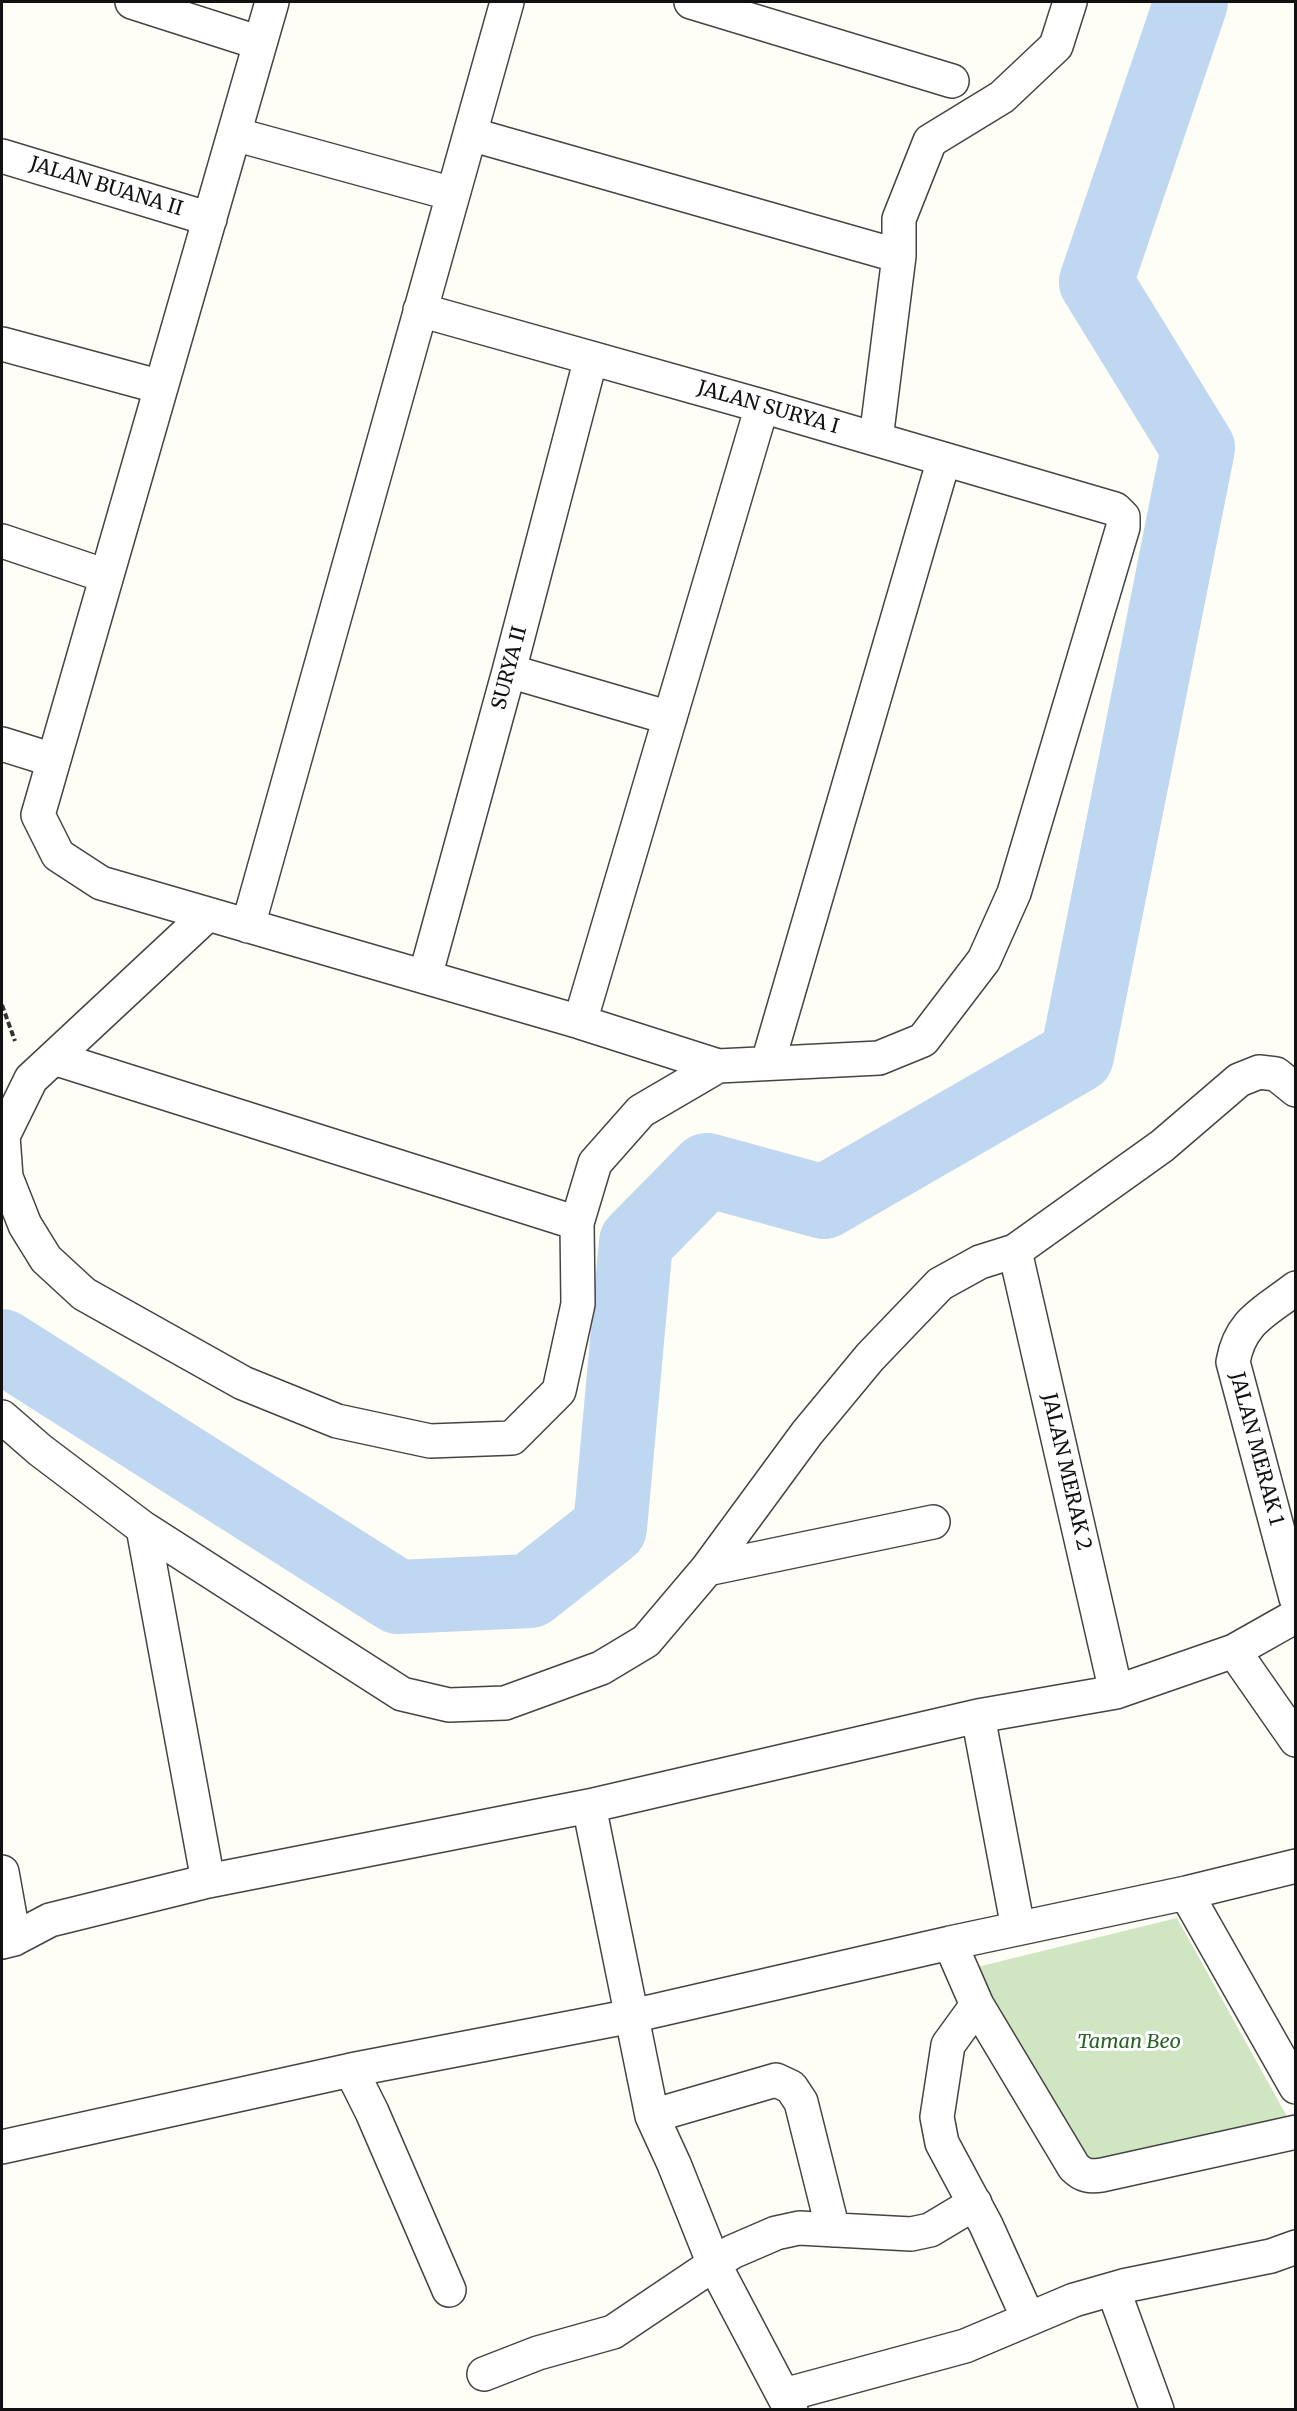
<!DOCTYPE html>
<style>
body{margin:0}
#map{position:relative;width:1297px;height:2411px;overflow:hidden;background:#fefdf6;font-family:Merriweather,serif}
canvas{display:block}
.frame{position:absolute;inset:0;border:3px solid #111;pointer-events:none}
</style>
<div id="map">
<canvas width="1297" height="2411"></canvas>
<div class="frame"></div>
</div>
<script>
const context = document.querySelector('canvas').getContext('2d');
context.lineJoin = 'round';
function paint(path, color) {
  context.fillStyle = color;
  context.fill(path, 'evenodd');
}
function stroke(path, color, width, dash) {
  context.strokeStyle = color;
  context.lineWidth = width;
  context.lineCap = dash ? 'butt' : 'round';
  context.setLineDash(dash || []);
  context.stroke(path);
}
function drawText(font, color, halo, rows, align = 'center') {
  context.font = font + ' Merriweather,serif';
  context.lineWidth = 6;
  context.setLineDash([]);
  context.textBaseline = 'middle';
  context.strokeStyle = halo;
  context.fillStyle = color;
  for (const [text, x, y, turn = 0] of rows) {
    context.save();
    context.translate(x, y);
    context.rotate((+turn || 0) * Math.PI / 180);
    context.textAlign = isNaN(turn) ? turn : align;
    if (halo) context.strokeText(text, 0, 0);
    context.fillText(text, 0, 0);
    context.restore();
  }
}
const green = new Path2D(`
 M1177,1918L1289,2120L1084,2164L969,1969Z`);
const river = new Path2D(`
 M2,1346L398,1597L530,1591L610,1528L636,1242L707,1170L824,1202L1077,1056L1198,448L1096,282L1191,2`);
const path = new Path2D(`
 M2,1005L15,1041`);
const minor = new Path2D(`
 M132,2L260,43
 M272,2L38,815L58,855L101,883L580,1022L718,1066L879,1058L923,1040L984,960L1014,893L1123,527V517L1115,509L762,406L420,310
 M691,2L952,81
 M234,134L453,194
 M470,134L899,256
 M2,156L210,219
 M2,344L161,387
 M876,439L899,256V219L930,141L1002,97L1056,46L1070,2
 M2,541L106,576
 M509,671L670,718
 M2,744L53,760
 M208,914L31,1079L3,1136L6,1177L25,1225L46,1259L84,1294L243,1383L337,1421L430,1441L512,1438L559,1391L578,1304L577,1223L595,1163L641,1111L718,1066
 M248,926L507,2
 M425,977L509,671L591,358
 M580,1022L762,406
 M54,1058L577,1223
 M768,1062L944,459
 M1015,1251L1116,1692
 M1296,1288C1265,1312 1240,1321 1233,1362L1296,1598
 M2,1417L40,1450L143,1528L402,1694L449,1705L505,1703L601,1668L646,1641L707,1569L807,1433L870,1357L940,1284L980,1262L1015,1251L1162,1146L1239,1080L1259,1072L1276,1074L1296,1090
 M143,1528L208,1881
 M707,1569L933,1522
 M1234,1651L1296,1740
 M978,1716L1018,1928
 M589,1806L652,2116L674,2164L714,2264L791,2410
 M2,1872L14,1939
 M1186,1893L1296,2087
 M2,1942L14,1939L50,1920L208,1881L589,1806L978,1716L1116,1692L1234,1651L1296,1616
 M950,1943L1186,1893L1296,1866
 M977,2005L948,2045L937,2117L942,2143L986,2225L1028,2318
 M351,2070L372,2112L449,2290
 M652,2116L776,2080L791,2087L801,2102L833,2230
 M2,2147L351,2070L632,2016L950,1943L977,2005L1074,2167C1083,2176 1090,2177 1102,2175L1296,2132
 M1113,2289L1157,2410
 M484,2374L538,2353L613,2332L732,2252L776,2233L799,2228L911,2234L930,2230L975,2203
 M784,2395L965,2346L1074,2300L1123,2286L1271,2256L1296,2247`);
const streetNames = [
 ["JALAN BUANA II",106,187,17],
 ["JALAN SURYA I",768,408,16],
 ["SURYA II",510,668,-75],
 ["JALAN MERAK 1",1256,1449,75],
 ["JALAN MERAK 2",1066,1472,77]
];
const parkNames = [
 ["Taman Beo",1129,2042]
];
paint(green, '#d0e6c2');
stroke(river, '#bfd7f0', 74);
stroke(minor, '#444', 36);
stroke(path, '#333', 4, [6, 3]);
stroke(minor, '#fff', 33);
drawText('20px', '#111', '#fff', streetNames);
drawText('italic 20px', '#2b6327', '#fff', parkNames);
</script>
